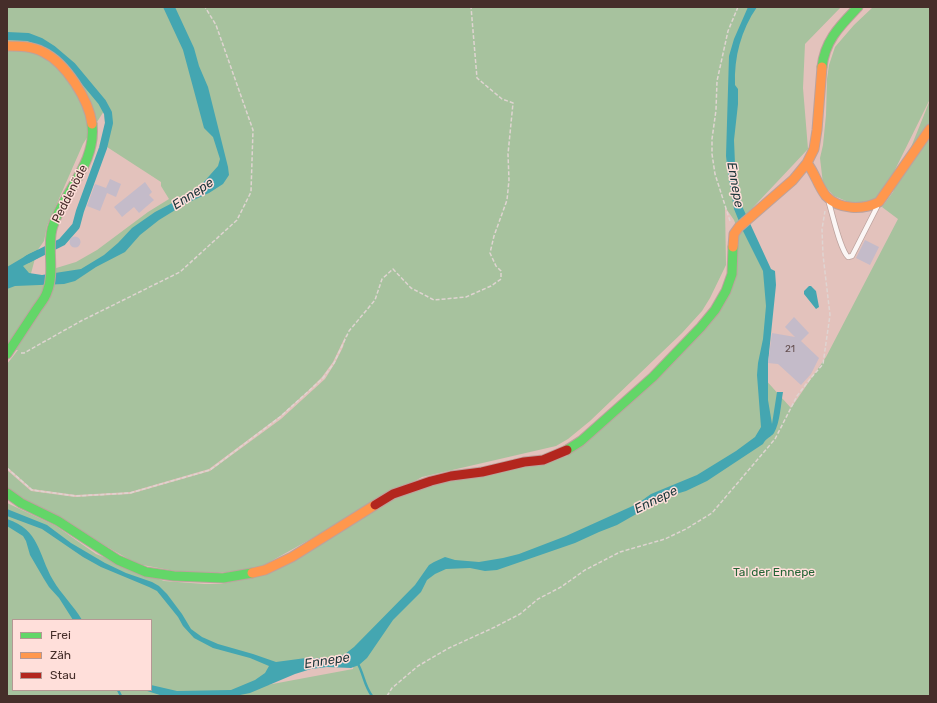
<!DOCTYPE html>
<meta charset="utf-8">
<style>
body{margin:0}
#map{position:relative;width:937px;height:703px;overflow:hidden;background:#e3c2bc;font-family:Rubik,sans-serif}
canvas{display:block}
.frame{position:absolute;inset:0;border:8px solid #462e2a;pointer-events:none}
.legend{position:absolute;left:12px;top:619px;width:140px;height:72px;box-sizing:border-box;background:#ffdfda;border:1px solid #b59894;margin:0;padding:5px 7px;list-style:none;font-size:12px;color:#462e2a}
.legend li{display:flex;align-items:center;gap:8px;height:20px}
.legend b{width:20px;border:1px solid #b59894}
</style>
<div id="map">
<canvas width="937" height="703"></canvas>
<div class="frame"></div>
<ul class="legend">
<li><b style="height:5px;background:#63d668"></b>Frei</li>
<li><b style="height:5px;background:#ff974d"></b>Zäh</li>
<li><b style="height:5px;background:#b3261e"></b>Stau</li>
</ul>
</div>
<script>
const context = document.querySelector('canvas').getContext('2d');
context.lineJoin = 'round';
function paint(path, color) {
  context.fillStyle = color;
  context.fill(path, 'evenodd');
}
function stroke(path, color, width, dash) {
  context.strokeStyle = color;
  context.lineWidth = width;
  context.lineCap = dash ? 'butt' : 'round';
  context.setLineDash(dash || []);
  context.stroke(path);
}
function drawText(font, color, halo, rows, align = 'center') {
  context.font = font + ' Rubik,sans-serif';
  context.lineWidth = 3;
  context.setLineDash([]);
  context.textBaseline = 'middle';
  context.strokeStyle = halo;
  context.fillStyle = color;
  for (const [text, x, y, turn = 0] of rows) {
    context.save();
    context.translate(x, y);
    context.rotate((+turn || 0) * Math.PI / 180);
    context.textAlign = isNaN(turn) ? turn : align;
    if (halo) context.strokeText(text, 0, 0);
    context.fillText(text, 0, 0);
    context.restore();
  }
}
const green = new Path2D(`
 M7,7H841L805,44L803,88L808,149L744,217L770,278L763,377L791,408L826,357L898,219L882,207L893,192L930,100V696H7V503L56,526L96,554L164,581L204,584H221L256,576L391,500L421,487L567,456L719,306L738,231L734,220L725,207L726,265L710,298L702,311L682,333L590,421L568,439L556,446L422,477L257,569L197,575L137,564L7,489V470L31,491L75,497L130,494L210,471L281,419L325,379L335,363L343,347L346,335L333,362L322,377L309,390L280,416L209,469L130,492L76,495L32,489L7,467V364L18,350H7ZM104,111L107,147L161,182V186L169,199L148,212L97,250L76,262L53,269L55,283L29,281L37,251L44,241L47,226L83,144ZM13,620H151V690H13ZM354,661L353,669L267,685H261L323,662Z
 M873,7H930V99L886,188L874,201L851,203L834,196L823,184L820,158L823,145L826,115L827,79L829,65L835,47L854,25Z`);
const water = new Path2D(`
 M163,7H175L194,48L199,66L208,87L228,167L229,175L223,184L209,193L185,204L159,220L140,235L125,252L96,267L75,281L64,284L15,286L7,289V267L29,254L38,250V258L23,266L29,273L42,275L81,269L104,255L118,243L132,228L155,212L180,199L202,184L218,166L220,159L213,137L204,128L183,50Z
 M748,7H757C741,30 734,57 735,85L738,89V104L734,140L735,164L739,189L742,206L771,269L775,271L776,285L768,363V400L772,424L777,392H783C781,403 780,423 774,433C771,437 766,438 763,444L707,481L686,491L666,497L617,525L599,532L575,543L497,570L485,571L470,568L446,569L435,574L427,580L421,592L393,620L367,658L359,665L351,668L327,667L311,669L295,674L250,693L235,696H163L144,690H151V685L177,691L231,690L255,680L265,673L269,666L250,658L213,648L194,638L183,626L178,617L157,591L149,587L101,567L83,557L42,529L7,516V509L47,525L71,543L105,563L126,573L152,582L159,586L167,594L182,614L191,629L202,637L218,644L253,654L276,662L306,658H334L345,654L354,647L415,585L429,565L434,562L445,557L455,560L479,562L503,558L519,554L566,536L637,504L651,494L697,475L736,451L755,437L761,427L757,375L758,363L763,339L766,306L763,271L743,231L734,209L728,173L726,156L729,56L734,39Z
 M809,286H811L816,291L819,307L816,309L804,294V291Z
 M7,519C40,530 38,554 53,580C61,594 74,606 82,620H73L59,598L49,587L44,579L30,555L26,541L23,536L7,526Z`);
const stream = new Path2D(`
 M358,664C364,675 364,685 372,696
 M118,690L121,696`);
const canal = new Path2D(`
 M7,36L28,37L41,42L52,49L72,66L102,102L108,113L109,123L103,148L80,211L76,226L62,242L28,259`);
const building = new Path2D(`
 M110,179L121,184L116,197L107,193L100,211L87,206L95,184L106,188Z
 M145,182L152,192L149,195L154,200L139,213L134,207L122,217L114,207Z
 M69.5 242a5.5 5.5 0 1 1 11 0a5.5 5.5 0 1 1-11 0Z
 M865,240L879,247L870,265L856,258Z
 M794,317L809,333L801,341L819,358L811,374L801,385L778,364L768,363L772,333L795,337L785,327Z`);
const path = new Path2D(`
 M730,221L715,174L712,154V139L716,110L717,81L728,31L738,7
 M21,353H24L81,321L180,272L237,220L251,192L253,130L216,25L205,7
 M7,468L32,490L76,496L130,493L210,470L280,417L323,378L334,363L349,331L375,300L382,279L393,269L411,288L434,300L466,297L491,286L501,279V271L496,266L490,253L494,236L507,200L509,180L508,154L513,103L502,99L477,78L471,7
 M387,696L392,688L418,666L449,648L495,627L520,614L538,599L561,587L585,570L620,552L665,539L686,529L712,513L775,439L797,396L810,379L823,364L830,315L823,255L822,229L825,211`);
const lane = new Path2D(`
 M829,203C833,216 840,249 848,257L852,256L877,207`);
const fast = new Path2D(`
 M822,67C825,40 840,26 858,7
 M7,354C17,339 26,325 36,310C39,305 45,299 47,292C55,273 47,249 52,229C62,193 97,164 92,124
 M567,450L581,441L653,377L701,327L715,310L726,291L732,274L733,247
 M7,493L21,503L58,521L118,560L146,572L174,576L223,578L252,573`);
const slow = new Path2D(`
 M7,46C19,46 32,46 43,52C66,63 89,100 92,124
 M807,163C815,173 818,186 826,196C839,210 863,210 879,202L930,129
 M733,247L734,234L739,227L793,180L807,163L814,149L817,130L822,67
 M252,573L265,570L292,557L375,505`);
const jam = new Path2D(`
 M375,505L393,494L431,481L451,476L482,472L524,462L543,460L567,450`);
const numberNames = [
 ["21",790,349]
];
const streetNames = [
 ["Peddenöde",70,194,-63]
];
const parkNames = [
 ["Tal der Ennepe",774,573]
];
const waterNames = [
 ["Ennepe",735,185,80],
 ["Ennepe",193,194,-33],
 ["Ennepe",656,500,-26],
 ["Ennepe",327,661,-9]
];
paint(green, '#a7c29e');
paint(water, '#44a6b1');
stroke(stream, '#44a6b1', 2.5);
stroke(canal, '#44a6b1', 8);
paint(building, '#c4bbc9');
stroke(lane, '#bca29d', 6);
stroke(fast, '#bca29d', 11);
stroke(slow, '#bca29d', 11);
stroke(jam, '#bca29d', 11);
stroke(path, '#dfd4d1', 1.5, [4, 2]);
stroke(lane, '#fbf6f5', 4.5);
stroke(fast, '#63d668', 9);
stroke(slow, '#ff974d', 9);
stroke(jam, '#b3261e', 9);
drawText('10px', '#665152', null, numberNames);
drawText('12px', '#462e2a', '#ffdfda', streetNames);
drawText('12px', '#246435', '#ffdfda', parkNames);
drawText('italic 13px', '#1b363a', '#ffdfda', waterNames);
</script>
